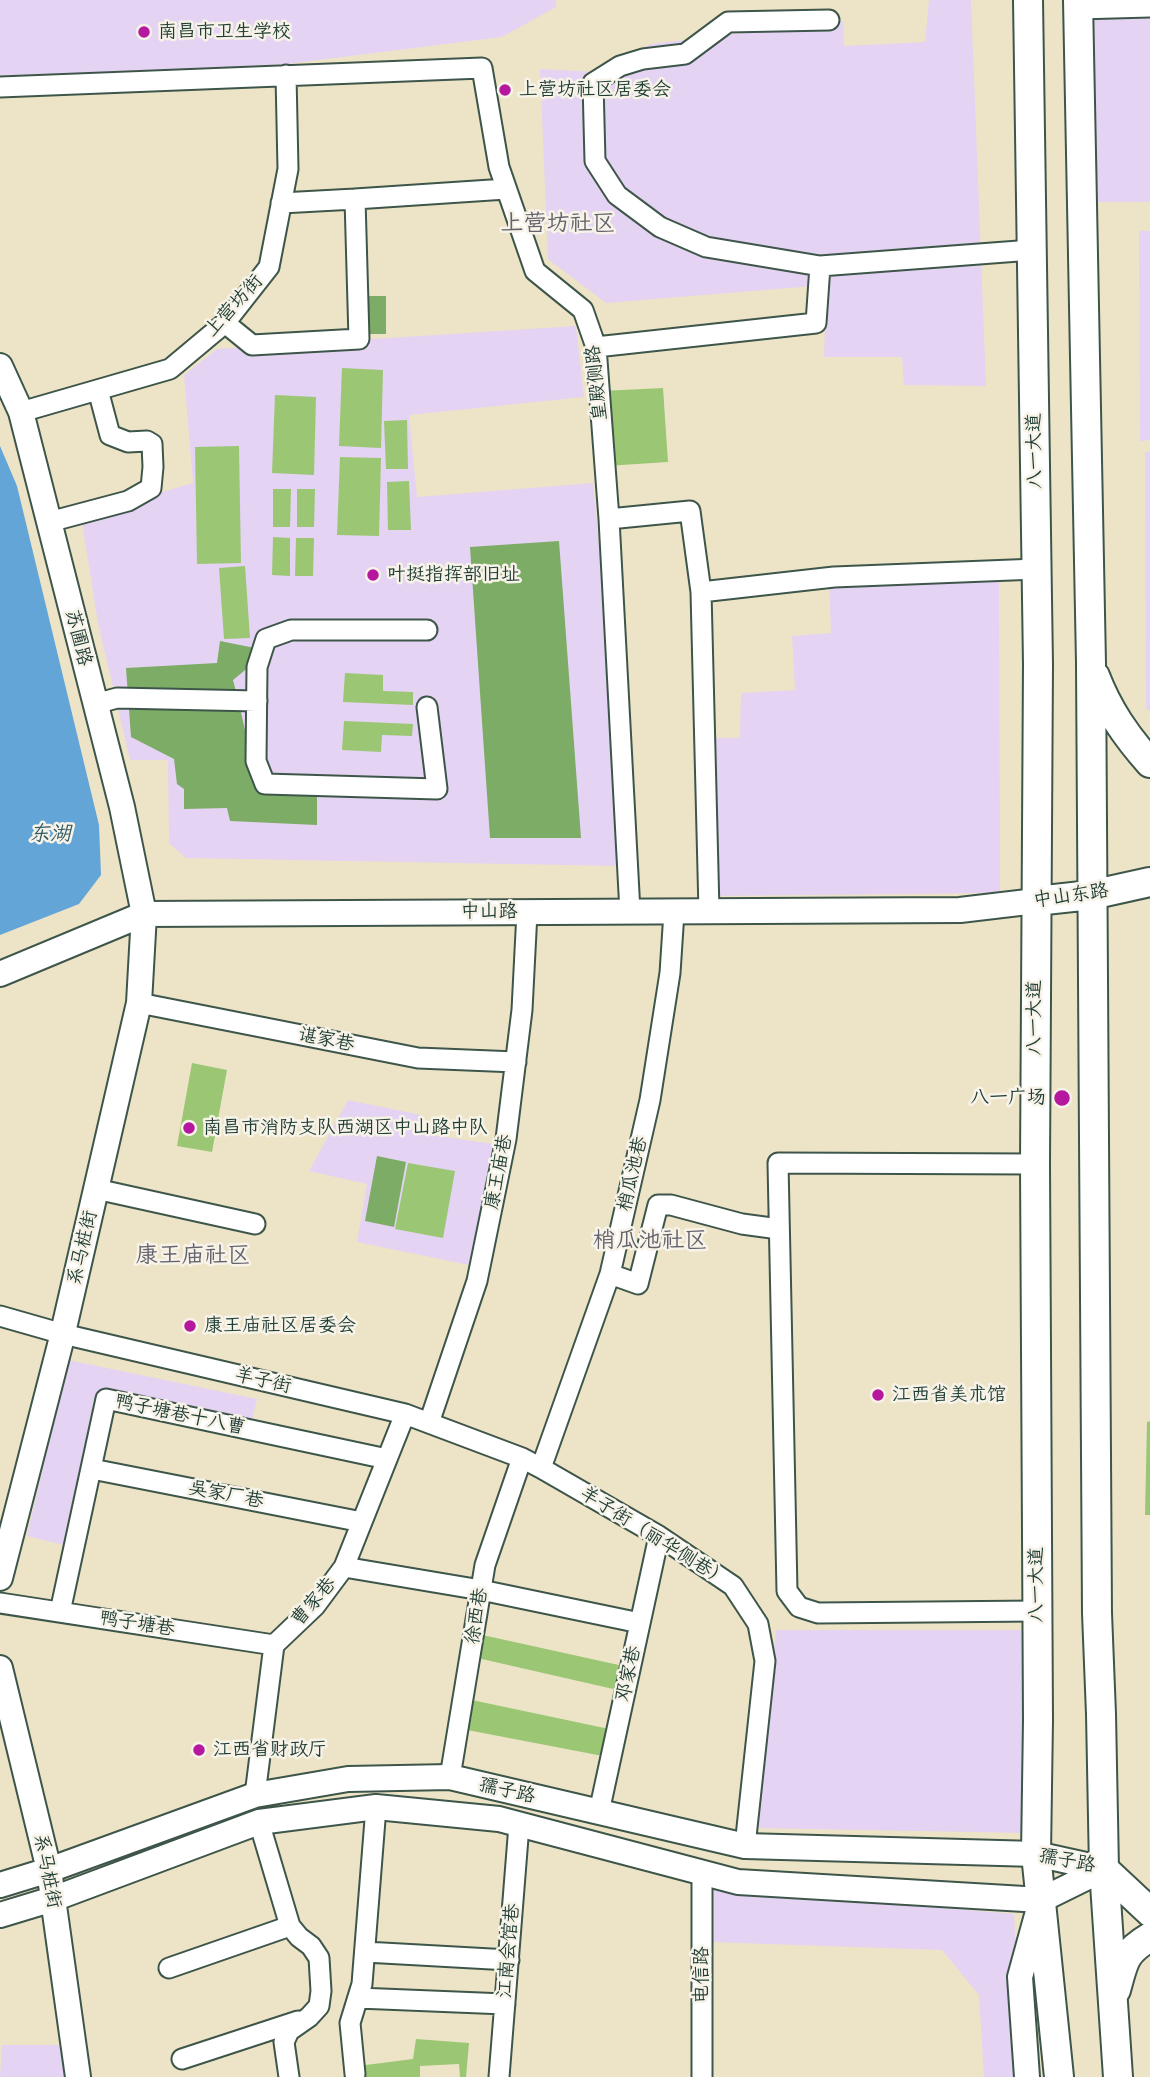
<!DOCTYPE html>
<meta charset="utf-8">
<style>
body{margin:0}
canvas{display:block;background:#ede4c7}
</style>
<canvas width="1150" height="2077"></canvas>
<script>
const context = document.querySelector('canvas').getContext('2d');
context.lineJoin = 'round';
function paint(path, color) {
  context.fillStyle = color;
  context.fill(path, 'evenodd');
}
function stroke(path, color, width, dash) {
  context.strokeStyle = color;
  context.lineWidth = width;
  context.lineCap = dash ? 'butt' : 'round';
  context.setLineDash(dash || []);
  context.stroke(path);
}
function drawText(font, color, halo, rows, align = 'center') {
  context.font = font + ' "Shantell Sans","LXGW WenKai TC",sans-serif';
  context.lineWidth = 5;
  context.setLineDash([]);
  context.textBaseline = 'middle';
  context.strokeStyle = halo;
  context.fillStyle = color;
  for (const [text, x, y, turn = 0] of rows) {
    context.save();
    context.translate(x, y);
    context.rotate((+turn || 0) * Math.PI / 180);
    context.textAlign = isNaN(turn) ? turn : align;
    if (halo) context.strokeText(text, 0, 0);
    context.fillText(text, 0, 0);
    context.restore();
  }
}
const built = new Path2D(`
 M0,0H556V7L502,37L287,64L0,79Z
 M929,0H971L986,386L904,385L902,357H824L826,285L606,303L548,259L540,69L596,72L651,44L843,21L844,46L925,42Z
 M1150,14V202H1093L1091,15Z
 M1139,231H1150V440L1140,441Z
 M576,326L584,397L409,415L417,497L593,483L608,638L620,866L186,858L169,843L168,760H130L98,623L81,516L193,483L184,375L217,349Z
 M1145,452H1150V712L1146,708Z
 M999,575L1000,893L712,896L709,738H740L741,693L795,690L792,636L831,633L829,582Z
 M348,1100L421,1115L418,1133L499,1145L474,1266L357,1242L367,1184L309,1171Z
 M68,1360L257,1399L250,1428L105,1396L72,1547L27,1536Z
 M776,1630H1025L1026,1833L754,1828Z
 M710,1887L1014,1914L1022,2077H984L979,1995L942,1950L710,1942Z
 M2,2045H68L72,2077H0Z`);
const green = new Path2D(`
 M342,368L383,370L381,448L339,446Z
 M663,388L668,462L606,466L601,391Z
 M275,395L316,397L314,475L272,473Z
 M407,420L408,469H386L384,421Z
 M239,446L241,563L197,564L195,447Z
 M340,457L381,458L379,536L337,535Z
 M409,481L411,530H388L387,482Z
 M273,489H291L290,527H273Z
 M297,489H315L314,527H297Z
 M273,537L290,538V576L272,575Z
 M296,538H314L313,576H295Z
 M245,566L250,638L224,639L219,568Z
 M345,673L383,675V691L413,692V705L343,702Z
 M344,721L413,724L412,736L382,735L381,752L342,750Z
 M192,1063L227,1070L212,1152L177,1146Z
 M408,1163L455,1171L443,1238L395,1229Z
 M1150,1421V1515H1145L1147,1422Z
 M478,1634L628,1667L622,1691L473,1657Z
 M467,1699L614,1730L608,1757L462,1729Z
 M416,2039L469,2043L466,2077H460L459,2064L420,2066V2077H350V2067L413,2059Z`);
const forest = new Path2D(`
 M363,296H386V334H363Z
 M559,541L581,838H490L470,547Z
 M220,641L255,648L250,666L233,680C243,716 248,753 262,789L317,791V825L230,821L227,808L184,809V789L177,784L174,759L131,737L126,668L217,663Z
 M377,1156L406,1162L394,1227L365,1221Z`);
const water = new Path2D(`
 M0,446L17,486L99,825L101,875L79,904L0,935Z`);
const minor = new Path2D(`
 M1078,9L1150,7
 M829,20L728,22L685,54L643,59L620,66L593,83L595,161L617,195L660,227L706,247L820,266L1032,250
 M0,87L482,68L499,167L535,271L583,310L596,347L609,519L630,912
 M355,199L506,189
 M225,323L252,345L359,339L355,199L281,203
 M596,347L816,323L820,266
 M21,412L170,369L225,323L269,267L288,169L286,75
 M609,519L690,511L701,592L709,911
 M49,522L128,501L151,488L153,467L152,444L147,441L128,442L110,435L98,390
 M701,592L834,577L1037,569
 M427,630H291L266,639L257,667L256,761L265,784L437,789L427,707
 M95,704L117,698L257,701
 M139,1003L418,1058L516,1062
 M1035,1164L778,1163L787,1591L799,1607L818,1613L1037,1611
 M96,1189L255,1224
 M610,1274L638,1284L658,1205H671L742,1224L779,1229
 M0,1316L63,1334L405,1414L522,1458L541,1468L659,1536L733,1586L758,1624L765,1661L745,1846
 M429,1423L477,1281L506,1139L522,1010L527,912
 M541,1468L610,1274L650,1100L670,973L674,912
 M90,1473L97,1470L362,1522
 M344,1567L481,1590L640,1623
 M0,1603L274,1645
 M60,1612L106,1399L387,1459
 M450,1777L485,1565L522,1458
 M255,1795L274,1645L315,1606L344,1567L405,1414
 M599,1812L659,1536
 M259,1822L290,1926L299,1937L311,1946L319,1958L321,1991L319,2006L309,2017L289,2031L284,2042L289,2077
 M702,1872V2077
 M365,1952L509,1960
 M169,1968L290,1926
 M358,1998L505,2004
 M182,2059L298,2021
 M355,2074L350,2023L362,1984L376,1807
 M499,2077L519,1825`);
const major = new Path2D(`
 M0,366L21,412L122,807L144,914L139,1003L61,1341L0,1578
 M0,974L144,914L960,910L1036,901
 M0,1668L49,1870L78,2077
 M0,1885L49,1870L255,1795L348,1779L450,1777L745,1846L1036,1854L1104,1869
 M0,1915L53,1899L259,1822L376,1807L499,1819L738,1882L1041,1900L1104,1869
 M1027,2077L1020,1977L1039,1908`);
const highway = new Path2D(`
 M1028,0L1038,664L1035,1164L1038,1720L1036,1854L1059,2077
 M1078,0L1091,663L1097,1613L1101,1714L1104,1869L1118,2077
 M1095,676C1108,710 1126,736 1150,763
 M1036,901L1091,895L1150,882
 M1104,1869L1150,1912
 M1116,1990C1124,1962 1123,1953 1150,1937`);
const markers = [
 [144,32,7,"#b5179e"],
 [505,90,7,"#b5179e"],
 [373,575,7,"#b5179e"],
 [1062,1098,9,"#b5179e"],
 [189,1128,7,"#b5179e"],
 [190,1326,7,"#b5179e"],
 [878,1395,7,"#b5179e"],
 [199,1750,7,"#b5179e"]
];
const poiNames = [
 ["南昌市卫生学校",158,32],
 ["上营坊社区居委会",519,90],
 ["叶挺指挥部旧址",387,575],
 ["八一广场",1046,1098,"right"],
 ["南昌市消防支队西湖区中山路中队",203,1128],
 ["康王庙社区居委会",204,1326],
 ["江西省美术馆",892,1395],
 ["江西省财政厅",213,1750]
];
const streetNames = [
 ["上营坊街",234,306,-48],
 ["皇殿侧路",597,383,-96],
 ["八一大道",1035,451,-91],
 ["苏圃路",78,638,76],
 ["中山东路",1071,896,-8],
 ["中山路",489,912],
 ["八一大道",1035,1018,-90],
 ["谌家巷",326,1040,11],
 ["康王庙巷",499,1172,-79],
 ["梢瓜池巷",633,1174,-77],
 ["系马桩街",83,1248,-77],
 ["羊子街",263,1381,13],
 ["鸭子塘巷十八曹",180,1415,12],
 ["吴家厂巷",226,1495,11],
 ["羊子街（丽华侧巷）",654,1537,32],
 ["八一大道",1037,1585,-90],
 ["曹家巷",314,1602,-49],
 ["徐西巷",477,1616,-81],
 ["鸭子塘巷",137,1624,9],
 ["邓家巷",629,1674,-78],
 ["孺子路",507,1791,13],
 ["孺子路",1067,1861,11],
 ["系马桩街",47,1871,79],
 ["江南会馆巷",509,1951,-85],
 ["电信路",702,1975,-90]
];
const waterNames = [
 ["东湖",50,835]
];
const quarterNames = [
 ["上营坊社区",558,224],
 ["梢瓜池社区",650,1241],
 ["康王庙社区",193,1256]
];
paint(built, '#e4d3f2');
paint(green, '#9bc775');
paint(forest, '#7cac66');
paint(water, '#63a5d7');
stroke(minor, '#3e564a', 23);
stroke(major, '#3e564a', 28);
stroke(highway, '#3e564a', 32);
stroke(minor, '#fff', 19);
stroke(major, '#fff', 24);
stroke(highway, '#fff', 28);
for (const [x, y, r, color] of markers) {
  const dot = new Path2D();
  dot.arc(x, y, r, 0, 2 * Math.PI);
  context.fillStyle = color;
  context.fill(dot);
  stroke(dot, '#f7f3e8', 2.5);
}
drawText('19px', '#1f3d34', '#f7f3e8', poiNames, 'left');
drawText('19px', '#1f3d34', '#f7f3e8', streetNames);
drawText('italic 21px', '#335c65', '#f7f3e8', waterNames);
drawText('23px', '#64626c', '#f7f3e8', quarterNames);
</script>
